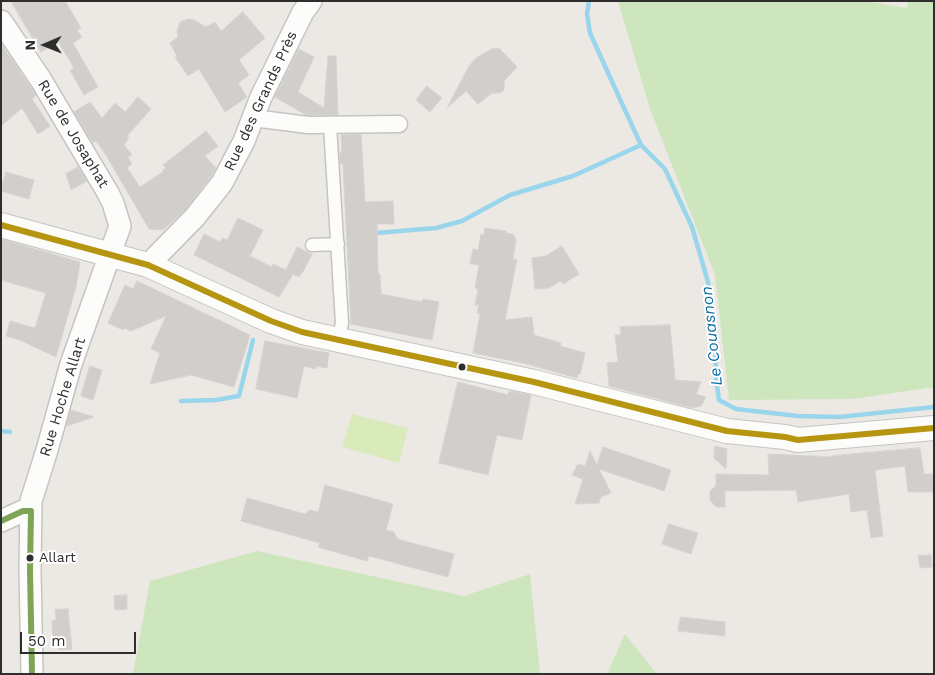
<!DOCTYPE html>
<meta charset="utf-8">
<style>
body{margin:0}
#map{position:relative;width:935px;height:675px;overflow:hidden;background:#ece8e4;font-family:"Work Sans",sans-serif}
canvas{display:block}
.frame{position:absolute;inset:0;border:2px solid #2e2e2e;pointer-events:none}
.north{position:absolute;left:20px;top:20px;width:50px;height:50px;-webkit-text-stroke:4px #fff;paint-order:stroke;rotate:269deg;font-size:14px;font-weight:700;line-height:20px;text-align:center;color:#2e2e2e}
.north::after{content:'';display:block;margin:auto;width:18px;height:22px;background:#2e2e2e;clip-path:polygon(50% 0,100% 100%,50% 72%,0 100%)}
.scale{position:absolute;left:20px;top:632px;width:116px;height:22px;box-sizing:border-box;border:2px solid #2e2e2e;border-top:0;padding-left:6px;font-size:15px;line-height:18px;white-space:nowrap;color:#2e2e2e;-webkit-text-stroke:4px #fff;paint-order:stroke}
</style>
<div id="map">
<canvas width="935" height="675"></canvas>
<div class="frame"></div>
<div class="north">N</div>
<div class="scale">50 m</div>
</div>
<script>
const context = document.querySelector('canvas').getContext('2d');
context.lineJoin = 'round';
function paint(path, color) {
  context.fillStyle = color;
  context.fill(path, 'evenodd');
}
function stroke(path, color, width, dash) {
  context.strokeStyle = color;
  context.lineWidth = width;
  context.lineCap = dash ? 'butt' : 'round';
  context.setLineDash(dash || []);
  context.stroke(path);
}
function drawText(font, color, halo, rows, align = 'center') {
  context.font = font + ' "Work Sans",sans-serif';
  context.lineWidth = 4;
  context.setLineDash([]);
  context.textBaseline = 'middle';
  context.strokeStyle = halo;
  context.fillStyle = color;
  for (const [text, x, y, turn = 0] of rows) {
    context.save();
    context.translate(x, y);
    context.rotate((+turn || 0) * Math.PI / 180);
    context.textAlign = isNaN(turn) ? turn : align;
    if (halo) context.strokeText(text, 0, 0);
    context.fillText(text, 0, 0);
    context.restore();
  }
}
const green = new Path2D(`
 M618,1H863L907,8L908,1H934V387L853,399L729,400L715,275L650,109Z
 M257,551L464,596L530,574L540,674H133L150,581Z
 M625,634L657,674H607Z`);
const pitch = new Path2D(`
 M352,414L408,428L399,463L342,447Z`);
const stream = new Path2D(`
 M589,1L587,14L590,33L619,97L641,145L665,169L692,227L708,282L715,332L716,378L719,400L736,409L798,416L839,417L934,407
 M376,233L436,228L462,221L510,195L573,176L641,145
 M181,401L216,400L239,396L253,340
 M1,431L10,432`);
const building = new Path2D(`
 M11,1H65L81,28L77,30L82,37L73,43L98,87L84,95L70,70L74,68L58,41L41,52Z
 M243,12L265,38L239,60L249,75L238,83L247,97L225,112L199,69L188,76L175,57L177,56L170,43L178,37L177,31L180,22L188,19L194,20L206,27L215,22L221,31Z
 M1,44L36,95L32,99L50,126L38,134L22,108L1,126Z
 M494,48L500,49L517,67L504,81V90L500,93H492L478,104L466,91L447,108L469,66L476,58Z
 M299,49L314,57L298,92L324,108L328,56H336L338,115H306L275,97Z
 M427,86L442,98L430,112L416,100Z
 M138,97L151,109L127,136L129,138L124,145L132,155L128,157L132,164L127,168L140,187L163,172L162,171L166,168L163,165L206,131L218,146L205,156L216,168L211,176L186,209L163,230L149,229L106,155L96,141L93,143L74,112L90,102L102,118L115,103L125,112Z
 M361,134L365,202L393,201L394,224H377L378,274H380L381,294L422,302L423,299L439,302L432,340L351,324L343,164H340V152H342L341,135Z
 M78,167L87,181L71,190L66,174Z
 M6,172L34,180L29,199L1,191Z
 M238,218L263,230L250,256L272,267L273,264L286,270L297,247L312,254L304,270L299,277L293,274L279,297L194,255L204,234L220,242L222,238L227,240Z
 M485,228L506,231V233L513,234L516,239L513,260L517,259L505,320L532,317L534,335L561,343L560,346L585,353L580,374H578L577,378L523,363L473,353L480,314L477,313L479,305H475L478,289L475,288L479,265L470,264L473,249L478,250L481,234L484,235Z
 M1,239L80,262L76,287L56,357L20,340L6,336L10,321L35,328L46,293L1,280Z
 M562,246L579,274L563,284L561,281L549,288L535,289L532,258L546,256Z
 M137,281L250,335L234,387L191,375L150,384L160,353L151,349L166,316L131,331L124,328L123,330L108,323L125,285L133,289Z
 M670,325L675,380L701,382L696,394L706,397L701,406L692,408L609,386L607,363L618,362L615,335H621L620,327Z
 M265,341L329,353L327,368L316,366V369L304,366L297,398L256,389Z
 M90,366L102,370L93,400L81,396Z
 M458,382L508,395L509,391L531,395L522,440L497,435L488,475L439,463Z
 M71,410L94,417L67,426Z
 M715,446L727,449L726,469L714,458Z
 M603,447L671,470L664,491L599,469L611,493L601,497L599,503L575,504L583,479L572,475L578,464L585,466L590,451L597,465Z
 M920,448L924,474H934V492H908L905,466L875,470L883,536L871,538L867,510L851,512L849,494L798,502L796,490L725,491V507H716L710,500V491L716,486V474L769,475L768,454L833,457V456Z
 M325,485L393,504L386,530L394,532L397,539L454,554L448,577L369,556L367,561L318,547L320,543L241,521L247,498L305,514L310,510L318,512Z
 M669,524L698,533L691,554L662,544Z
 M931,555L932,567L920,568L918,556Z
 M127,595V609L115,610L114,596Z
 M68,609L72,649L59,650L58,640H53L52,621L56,620L55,610Z
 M681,617L725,622V636L678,631Z`);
const pedestrian = new Path2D(`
 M330,125L342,323L338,341
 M312,245L338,244`);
const minor = new Path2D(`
 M253,118L308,125L399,124`);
const tertiary = new Path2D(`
 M1,21L41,80L108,193L113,203L120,226L71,364L47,450L31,501L30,570L32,674
 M148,265L195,217L222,183L244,141L261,97L303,12L311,1
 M1,521L23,511H31`);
const secondary = new Path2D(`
 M1,225L148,265L271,321L302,332L534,382L727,431L785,437L798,440L934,428`);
const bus1 = new Path2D(`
 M1,225L148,265L271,321L302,332L534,382L727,431L785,437L798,440L934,428`);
const bus2 = new Path2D(`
 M1,521L23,511H31L30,570L32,674`);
const markers = [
 [462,367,4.5,"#2e2e2e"],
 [30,558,4.5,"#2e2e2e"]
];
const busNames = [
 ["Allart",39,558]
];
const streetNames = [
 ["Rue des Grands Près",261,101,-65],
 ["Rue de Josaphat",73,134,59],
 ["Rue Hoche Allart",63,397,-73]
];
const waterNames = [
 ["Le Couasnon",712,336,-96]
];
paint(green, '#cee6be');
paint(pitch, '#d9eabb');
stroke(stream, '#99d6ec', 4.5);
paint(building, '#d1cecb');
stroke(building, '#d7d4d0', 1);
stroke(pedestrian, '#c5c4c5', 15);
stroke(minor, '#c5c4c5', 19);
stroke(tertiary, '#c5c4c5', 24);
stroke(secondary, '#c5c4c5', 26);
stroke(pedestrian, '#fcfcfb', 12);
stroke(minor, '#fcfcfb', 16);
stroke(tertiary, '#fcfcfb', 21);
stroke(secondary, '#fcfcfb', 24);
stroke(bus1, '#b69510', 6);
stroke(bus2, '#7ea458', 6);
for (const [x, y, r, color] of markers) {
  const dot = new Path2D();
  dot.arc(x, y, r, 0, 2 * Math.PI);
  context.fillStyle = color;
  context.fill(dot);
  stroke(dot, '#fff', 2);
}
drawText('14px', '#2e2e2e', '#fff', busNames, 'left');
drawText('15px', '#2e2e2e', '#fff', streetNames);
drawText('italic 16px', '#0d6fa3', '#fff', waterNames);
</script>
